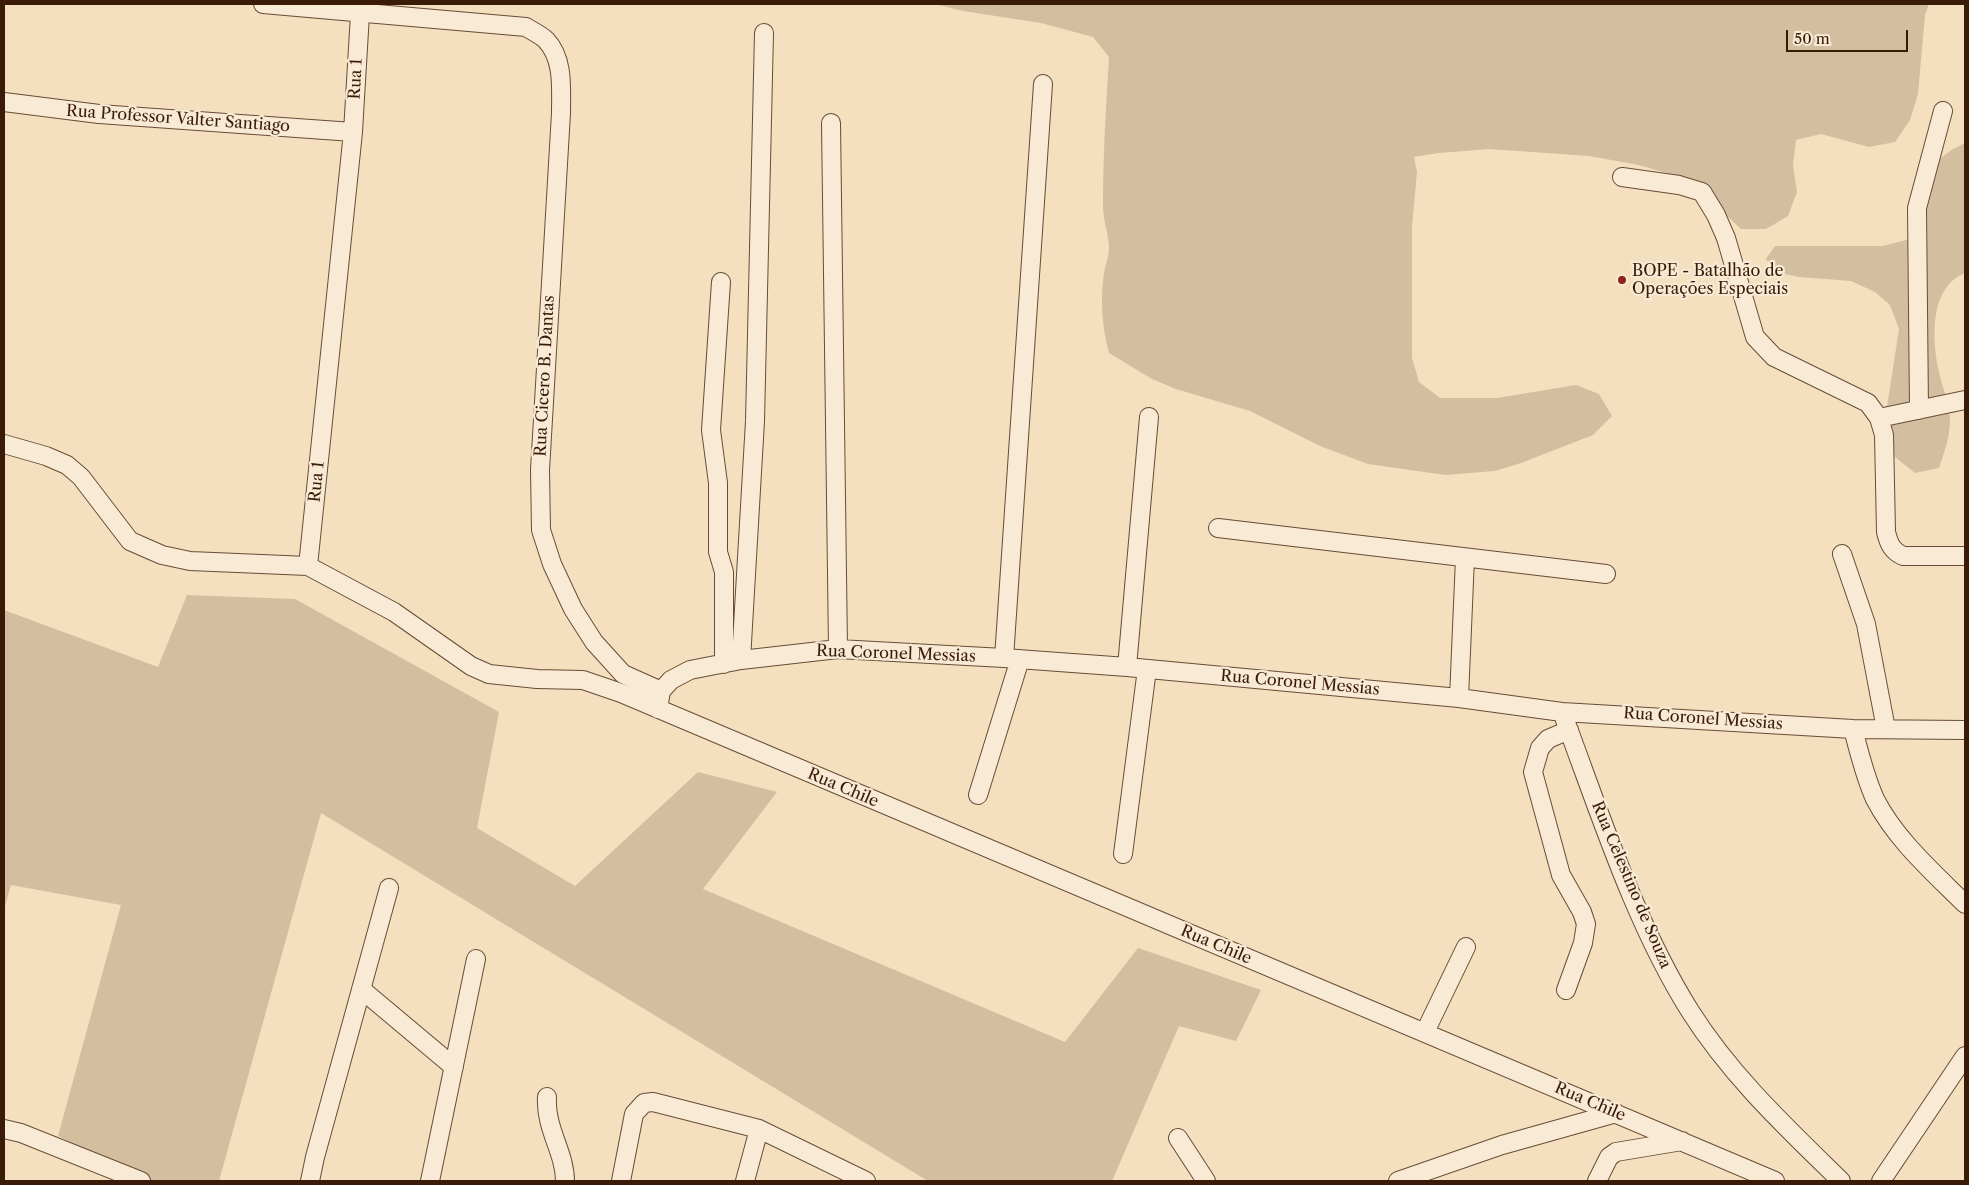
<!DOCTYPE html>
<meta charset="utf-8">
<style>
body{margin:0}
#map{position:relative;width:1969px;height:1185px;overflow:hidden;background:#f4dfbf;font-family:"Libre Caslon Text",serif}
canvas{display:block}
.frame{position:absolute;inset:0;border:5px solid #3a1b08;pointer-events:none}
.scale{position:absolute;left:1786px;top:30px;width:122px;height:22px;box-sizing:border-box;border:2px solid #3a1b08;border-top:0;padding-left:6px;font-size:15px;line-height:18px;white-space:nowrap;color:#3a1b08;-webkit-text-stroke:4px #f8ead5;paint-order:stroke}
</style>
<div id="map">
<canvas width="1969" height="1185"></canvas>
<div class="frame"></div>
<div class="scale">50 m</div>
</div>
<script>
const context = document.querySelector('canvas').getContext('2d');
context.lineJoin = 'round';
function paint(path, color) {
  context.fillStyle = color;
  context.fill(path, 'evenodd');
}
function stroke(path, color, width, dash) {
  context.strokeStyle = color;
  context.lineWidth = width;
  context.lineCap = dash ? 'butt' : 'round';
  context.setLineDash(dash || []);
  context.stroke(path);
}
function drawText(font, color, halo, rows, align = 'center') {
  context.font = font + ' "Libre Caslon Text",serif';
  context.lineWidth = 4.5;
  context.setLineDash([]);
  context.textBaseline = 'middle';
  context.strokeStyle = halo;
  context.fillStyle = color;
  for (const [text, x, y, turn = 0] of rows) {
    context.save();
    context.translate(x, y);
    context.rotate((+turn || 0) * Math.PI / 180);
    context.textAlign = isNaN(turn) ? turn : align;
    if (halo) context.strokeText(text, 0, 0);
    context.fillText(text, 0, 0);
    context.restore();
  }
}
const green = new Path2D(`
 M935,4H1929L1925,15L1918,94L1910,120L1895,142L1869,147L1821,134L1796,140L1793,165L1797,192L1788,216L1766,229H1741L1687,179L1639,165L1589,156L1489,149L1439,153L1414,157L1417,172L1412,226V358L1419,382L1440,398H1497L1576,385L1599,394L1612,416L1593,435L1521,463L1495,471L1445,475L1368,464L1320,446L1250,411L1176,389L1152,379L1109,353C1102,327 1100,300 1104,273C1105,266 1108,259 1109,251C1110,238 1103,221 1103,206C1103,156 1106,107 1109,57L1093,37L1041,23L963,11Z
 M1965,143V273C1929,287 1932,340 1939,372C1942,387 1950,404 1950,420C1950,437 1944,453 1939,468L1915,473L1895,457L1887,432V407L1899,329L1890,305L1875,292L1851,281L1799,277L1775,272L1766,259L1775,246H1883L1910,239L1931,165L1953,149Z
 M187,595L295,599L499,712L477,828L575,886L698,772L777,792L703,889L1065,1042L1138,948L1261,990L1236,1041L1179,1026L1112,1181H928L321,813L219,1181H152L58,1136L121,905L11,885L4,910V610L158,667Z`);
const minor = new Path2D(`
 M263,4L526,27C532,31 541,35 546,40C564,59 561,88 561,113L540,470L541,530L552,564L573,609L594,642L623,674L661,691
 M4,102L99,114L353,132
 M831,123L838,649
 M1622,177L1679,185L1702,192L1716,215L1726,238L1755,337L1774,357L1868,403L1879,418L1884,435L1886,532C1889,544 1892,551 1903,556H1965
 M721,282L711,430L718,483V552L724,572V664
 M1919,410L1917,208L1943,111
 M1879,418L1965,400
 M4,444L46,456L67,465L81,477L130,541L162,555L190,561L308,566L394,612L471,666L489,674L537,679L583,680L621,693L1775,1181
 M1218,528L1606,574
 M1842,554L1866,624L1886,729
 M308,566L353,132L360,14
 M1004,658L1043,84
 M741,660L755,421L764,33
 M1127,667L1149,417
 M1459,698L1465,558
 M658,709L661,691L671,680L690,670L741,660L838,649L1004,658L1127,667L1459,698L1562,712L1853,729L1965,730
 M1562,712C1599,810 1634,922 1690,1011C1731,1076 1787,1128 1841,1181
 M1853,729C1859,752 1865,777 1875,799C1896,840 1933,872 1965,904
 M978,795L1020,659
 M1123,854L1147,669
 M361,989L454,1067
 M1566,990L1583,943L1586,924L1582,912L1561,875L1533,772L1540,748L1548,739L1569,730
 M1425,1032L1466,947
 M547,1097C545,1129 565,1152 565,1181
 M4,1129L21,1133L141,1181
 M1178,1138L1206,1181
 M310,1181L315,1157L389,888
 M430,1181L476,959
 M621,1181L634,1114L644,1103L653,1102L759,1129L866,1181
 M745,1181L759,1129
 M1398,1181L1502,1145L1616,1113
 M1597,1181L1609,1157L1616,1152L1682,1141
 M1881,1181L1965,1056`);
const markers = [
 [1622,280,5,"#8f2418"]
];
const streetNames = [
 ["Rua 1",356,79,-87],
 ["Rua Professor Valter Santiago",178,119,4],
 ["Rua Cicero B. Dantas",545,376,-87],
 ["Rua 1",317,482,-84],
 ["Rua Coronel Messias",896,654,2],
 ["Rua Coronel Messias",1300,683,5],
 ["Rua Coronel Messias",1703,719,4],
 ["Rua Chile",843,788,23],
 ["Rua Celestino de Souza",1631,885,67],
 ["Rua Chile",1216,945,23],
 ["Rua Chile",1590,1102,23]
];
const poiNames = [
 ["BOPE - Batalhão de",1632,271],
 ["Operações Especiais",1632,289]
];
paint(green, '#d4bea0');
stroke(minor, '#684c36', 20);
stroke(minor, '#f8ead5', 18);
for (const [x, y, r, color] of markers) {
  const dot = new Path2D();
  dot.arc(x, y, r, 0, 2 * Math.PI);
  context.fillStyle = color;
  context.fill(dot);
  stroke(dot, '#f8ead5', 2);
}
drawText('16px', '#3a1b08', '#f8ead5', streetNames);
drawText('16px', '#3a1b08', '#f8ead5', poiNames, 'left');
</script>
